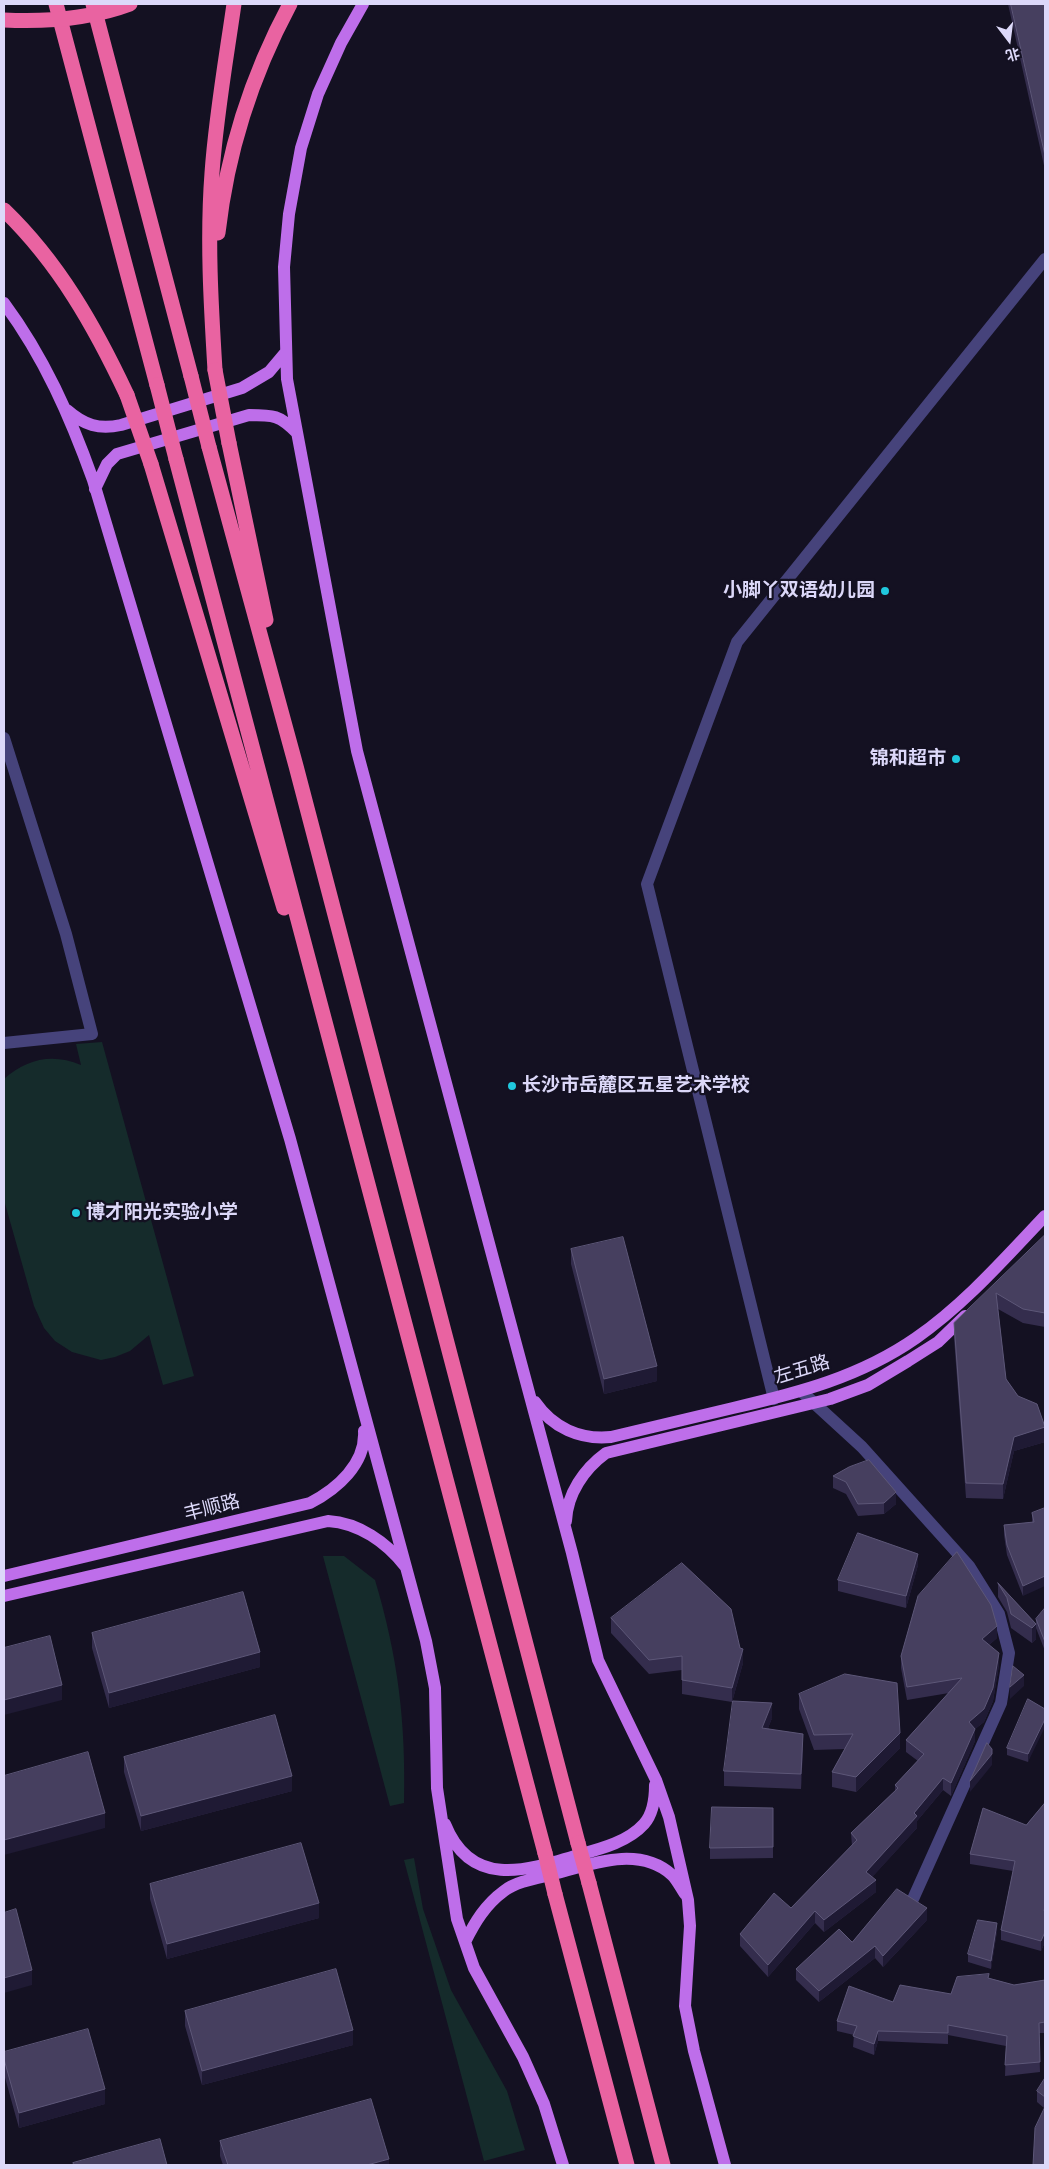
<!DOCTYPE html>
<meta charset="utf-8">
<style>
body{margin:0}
#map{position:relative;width:1049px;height:2169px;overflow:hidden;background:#141122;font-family:"PT Sans Narrow","Noto Sans SC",sans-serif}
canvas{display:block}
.frame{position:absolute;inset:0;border:5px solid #dcd8f9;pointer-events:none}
.north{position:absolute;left:984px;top:15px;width:50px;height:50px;-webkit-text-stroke:4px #141122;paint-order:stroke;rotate:165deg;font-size:14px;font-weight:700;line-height:20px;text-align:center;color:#dcd8f9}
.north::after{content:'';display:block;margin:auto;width:18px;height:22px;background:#dcd8f9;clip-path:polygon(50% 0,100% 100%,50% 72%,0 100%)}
</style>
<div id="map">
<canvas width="1049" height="2169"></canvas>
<div class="frame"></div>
<div class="north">北</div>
</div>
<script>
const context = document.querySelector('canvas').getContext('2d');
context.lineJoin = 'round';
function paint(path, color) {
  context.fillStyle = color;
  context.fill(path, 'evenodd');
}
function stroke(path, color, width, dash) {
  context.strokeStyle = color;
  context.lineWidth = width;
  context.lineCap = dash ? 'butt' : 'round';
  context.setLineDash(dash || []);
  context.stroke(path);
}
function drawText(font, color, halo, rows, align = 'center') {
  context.font = font + ' "PT Sans Narrow","Noto Sans SC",sans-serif';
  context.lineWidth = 4.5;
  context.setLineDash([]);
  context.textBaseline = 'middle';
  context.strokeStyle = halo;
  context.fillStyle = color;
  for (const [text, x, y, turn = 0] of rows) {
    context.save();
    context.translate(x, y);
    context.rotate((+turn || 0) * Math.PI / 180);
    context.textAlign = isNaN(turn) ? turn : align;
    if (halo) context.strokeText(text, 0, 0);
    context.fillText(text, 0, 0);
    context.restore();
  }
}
const green = new Path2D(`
 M102,1042L194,1376L163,1385L149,1335L130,1351L115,1357L101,1360L72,1352L55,1341L44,1328L34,1306L4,1200V1079C27,1059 52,1053 81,1065L76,1044Z
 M323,1556H344L375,1580C398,1657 406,1722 404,1803L390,1806Z
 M414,1858L423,1909L451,1990L507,2091L525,2150L484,2161L404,1860Z`);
const minor = new Path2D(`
 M4,738L66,934L92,1034L4,1043
 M802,1392L862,1447L969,1566L999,1614L1009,1653L1001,1703L913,1899
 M774,1399L647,884L737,642L1045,259`);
const major = new Path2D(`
 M363,4L341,43L318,94L301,148L289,214L284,267L287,379L357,751L572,1553L598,1660L656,1780L669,1817L688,1900L690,1926L685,2006L694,2051L725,2165
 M4,303C44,357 70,416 93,480L290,1139L426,1641L435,1688L437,1788L457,1919L474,1968L523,2057L544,2104L563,2165
 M67,410C84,425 99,430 121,425L242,388L269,372L285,353
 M95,489L107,464L117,454L249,415C273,415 280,415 297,433
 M535,1402C553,1428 580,1440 611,1437C652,1427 692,1418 733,1408C798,1393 860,1377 916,1338C965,1304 1005,1258 1045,1216
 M566,1521C567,1494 584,1469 606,1453L830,1399L868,1385L908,1361L938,1342L965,1316
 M4,1576L310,1503C337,1489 366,1464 364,1431
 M4,1596L328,1521C359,1523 386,1542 405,1566
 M445,1824C471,1889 526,1871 578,1855C600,1849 628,1842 644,1824C653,1814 655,1798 655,1785
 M465,1942C475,1922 485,1905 504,1891C517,1881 538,1878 554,1874C591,1864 639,1845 672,1875C677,1880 681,1888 685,1894`);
const highway = new Path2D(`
 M56,4L157,385
 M93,4L191,376
 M4,210C59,263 95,327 127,395
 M218,233C227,153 252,75 290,4
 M215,370C211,305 207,238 212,173C216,116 226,60 234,4
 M229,443L266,620
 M209,447L296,766L578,1843
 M176,459L545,1853
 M151,464L284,908
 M589,1883L663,2165
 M555,1894L627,2165`);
const highwayBridge = new Path2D(`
 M4,20C45,22 90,19 130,4
 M215,370L229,443
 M191,376L209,447
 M157,385L176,459
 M127,395L151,464
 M578,1843L589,1883
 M545,1853L555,1894`);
const wall = new Path2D(`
 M1008,4H1045V170Z
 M1045,1235V1327L1023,1323L998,1309L1006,1379L1045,1442L1014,1451L1003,1499L966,1498L954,1338V1323Z
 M571,1249L657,1381L604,1394L571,1264Z
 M833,1476L896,1504L884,1514L858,1516L846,1494L833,1488Z
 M1045,1508L1023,1596L1007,1555L1004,1535V1525L1032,1523V1513Z
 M918,1565L906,1608L838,1591V1580Z
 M998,1583L1036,1624V1639L1032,1643L1011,1628L1007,1612L998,1597Z
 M1045,1608V1651L1036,1628V1619Z
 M611,1618L743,1663L732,1702L682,1694V1670L649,1674L611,1633Z
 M92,1633L260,1667L109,1708L92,1648Z
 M997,1638L989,1645L999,1665L993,1701L984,1722L975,1729V1741L951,1796L943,1790L917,1821V1828L872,1877L876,1892L824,1932L815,1923L768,1977L740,1946V1934L791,1908L852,1846L851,1833L895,1791V1785L918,1761L906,1752V1740L949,1693L907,1700L901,1668V1656Z
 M799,1694L900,1748L856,1792L832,1787V1772L845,1749L814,1750L799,1709Z
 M1045,1709L1028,1762L1007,1755V1748Z
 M772,1718L768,1728L803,1749L801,1789L724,1786V1771Z
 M124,1757L292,1791L141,1831L124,1772Z
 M1045,1803V1942L1041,1951L1001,1940V1930L1013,1871L970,1864V1854L1026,1825Z
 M773,1808V1858L710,1859V1848Z
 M150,1884L319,1918L167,1959L150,1899Z
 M927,1920L883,1967L875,1958L819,2002L796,1980V1969L852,1942Z
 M997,1931L991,1969L968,1962V1954Z
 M989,1978L1014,1985L1045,1980V2033H1039L1040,2072L1005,2076L1006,2046L948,2035V2044L878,2041L874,2055L853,2047L854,2035L837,2031V2021L893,2002L951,1994Z
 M185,2011L353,2045L202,2085L185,2026Z
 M4,2052L105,2104L19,2128L4,2074Z
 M1045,2078V2165L1044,2108L1037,2102V2091Z
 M220,2141L389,2165H223L220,2156Z`);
const shadedWall = new Path2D(`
 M657,1366V1381L604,1394V1379Z
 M1045,1427V1442L1014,1451L1003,1499V1484L1014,1437Z
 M896,1492V1504L884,1514V1503Z
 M918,1554V1565L906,1608V1596Z
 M1045,1576V1586L1023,1596V1586Z
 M1036,1624V1639L1032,1643V1628Z
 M997,1626V1638L982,1651V1639Z
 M743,1649V1663L732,1702V1688Z
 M260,1652V1667L109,1708V1693Z
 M999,1653V1665L993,1701L984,1722L975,1729V1741L951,1796V1783L969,1722Z
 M1024,1675V1686L1010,1699V1687Z
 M62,1685V1700L4,1715V1700Z
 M772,1703V1718L762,1743V1728Z
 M1045,1719V1727L1028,1762V1754Z
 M900,1733V1748L856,1792V1777Z
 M803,1734V1749L801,1789V1774Z
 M992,1754V1765L970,1792V1781Z
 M292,1776V1791L141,1831V1816Z
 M943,1778V1790L917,1821V1828L866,1884V1872Z
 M105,1813V1828L4,1855V1840Z
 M876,1880V1892L824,1932V1920Z
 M319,1903V1918L167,1959V1944Z
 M927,1908V1920L883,1967V1956Z
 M815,1911V1923L768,1977V1965Z
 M997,1923V1931L991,1969V1961Z
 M1045,1932V1942L1041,1951V1941Z
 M875,1946V1958L819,2002V1991Z
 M32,1970V1985L4,1993V1978Z
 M353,2030V2045L202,2085V2071Z
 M878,2031V2041L874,2055V2044Z
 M105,2089V2104L19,2128V2113Z
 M389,2159V2165H367Z`);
const building = new Path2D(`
 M1011,4H1045V155Z
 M1045,1235V1313L1023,1309L996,1293L1006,1379L1018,1396L1037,1404L1045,1427L1014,1437L1003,1484L966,1483L954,1323Z
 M623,1237L657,1366L604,1379L571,1249Z
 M869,1460L896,1492L884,1503L858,1504L846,1482L833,1476L849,1467Z
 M1045,1508V1576L1023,1586L1007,1545L1004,1525L1034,1522L1032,1513Z
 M858,1533L918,1554L906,1596L838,1580Z
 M957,1552L991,1605L997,1626L982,1639L999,1653L993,1688L984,1709L969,1722L975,1729L951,1783L943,1778L914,1813L917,1816L866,1872L876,1880L824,1920L815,1911L768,1965L740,1934L774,1893L791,1908L857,1840L851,1833L898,1788L895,1785L924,1754L906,1740L962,1678L907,1687L901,1656L918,1596Z
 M682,1563L731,1609L740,1648L743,1649L732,1688L682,1680V1656L649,1660L611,1618Z
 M998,1583L1036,1624L1032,1628L1011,1614L1007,1598Z
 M243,1592L260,1652L109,1693L92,1633Z
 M1045,1608V1642L1036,1619Z
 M50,1636L62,1685L4,1700V1648Z
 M1013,1666L1024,1675L1010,1687Z
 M845,1674L897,1683L900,1733L856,1777L832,1772L853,1734L814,1735L799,1694Z
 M1028,1699L1045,1709V1719L1028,1754L1007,1748Z
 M733,1701L772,1703L762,1728L803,1734L801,1774L724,1771Z
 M275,1715L292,1776L141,1816L124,1757Z
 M987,1743L992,1749V1754L970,1781Z
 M88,1752L105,1813L4,1840V1776Z
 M1045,1803V1906L1044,1911H1045V1932L1041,1941L1001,1930L1015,1861L970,1854L983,1808L1026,1825Z
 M712,1807L773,1808V1847L710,1848Z
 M301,1843L319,1903L167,1944L150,1884Z
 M897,1889L927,1908L883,1956L875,1946L819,1991L796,1969L839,1929L852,1942Z
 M16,1909L32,1970L4,1978V1913Z
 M978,1920L997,1923L991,1961L968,1954Z
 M336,1969L353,2030L202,2071L185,2011Z
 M989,1974L988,1978L1014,1985L1045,1980V2022L1039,2023L1040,2062L1005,2065L1007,2036L948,2025V2033L878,2031L874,2044L853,2036L857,2026L837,2021L849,1986L893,2002L900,1985L951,1994L957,1977Z
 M88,2029L105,2089L19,2113L4,2059V2052Z
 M1045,2078V2097L1037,2091Z
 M371,2099L389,2159L367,2165H228L220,2141Z
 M1045,2107V2165H1033L1035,2128Z
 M160,2139L167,2165H74L73,2163Z`);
const markers = [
 [885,591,5,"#20c8de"],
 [956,759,5,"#20c8de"],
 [512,1086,5,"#20c8de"],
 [76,1213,5,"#20c8de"]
];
const poiNames = [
 ["小脚丫双语幼儿园",875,591],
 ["锦和超市",946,759],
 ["长沙市岳麓区五星艺术学校",522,1086,"left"],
 ["博才阳光实验小学",86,1213,"left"]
];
const streetNames = [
 ["左五路",802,1370,-17],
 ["丰顺路",212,1508,-14]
];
paint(green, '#152b2b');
stroke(minor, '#46437b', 12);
stroke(major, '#be6eea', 12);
stroke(highway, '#e963a1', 15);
stroke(highwayBridge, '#e963a1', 15);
paint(wall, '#342d4d');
paint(shadedWall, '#1f1a34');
paint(building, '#463f5f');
stroke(building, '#5d5778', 1);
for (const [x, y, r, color] of markers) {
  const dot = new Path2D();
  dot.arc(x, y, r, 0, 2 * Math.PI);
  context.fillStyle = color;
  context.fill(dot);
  stroke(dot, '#141122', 2);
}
drawText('bold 19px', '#dcd8f9', '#141122', poiNames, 'right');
drawText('19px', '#dcd8f9', '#141122', streetNames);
</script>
